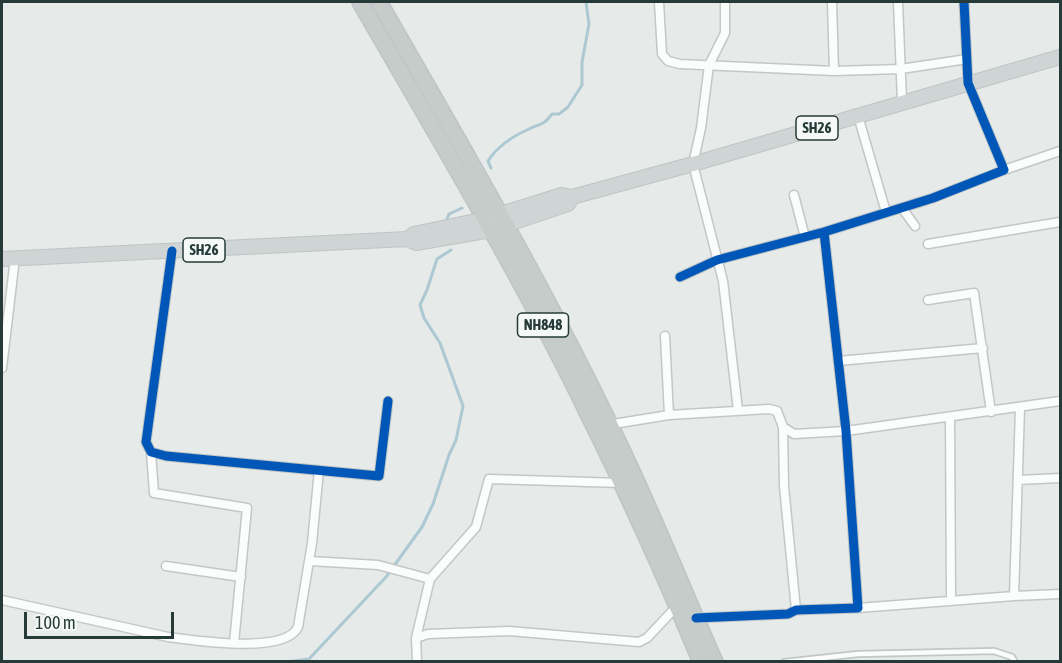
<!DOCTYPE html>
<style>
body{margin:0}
#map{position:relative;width:1062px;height:663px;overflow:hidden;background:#e6eae8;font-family:"Asap Condensed",sans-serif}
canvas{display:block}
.frame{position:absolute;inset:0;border:3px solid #263b38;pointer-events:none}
.scale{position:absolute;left:24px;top:612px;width:150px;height:27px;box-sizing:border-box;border:3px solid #263b38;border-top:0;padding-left:8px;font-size:18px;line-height:21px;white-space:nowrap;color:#263b38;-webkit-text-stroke:4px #f4f9f7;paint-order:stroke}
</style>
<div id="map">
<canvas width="1062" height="663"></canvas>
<div class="frame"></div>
<div class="scale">100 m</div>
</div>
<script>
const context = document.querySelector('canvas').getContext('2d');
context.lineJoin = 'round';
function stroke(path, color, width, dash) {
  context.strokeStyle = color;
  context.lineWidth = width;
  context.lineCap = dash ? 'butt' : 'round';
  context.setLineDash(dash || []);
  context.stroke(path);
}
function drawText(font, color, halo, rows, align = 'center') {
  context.font = font + ' "Asap Condensed",sans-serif';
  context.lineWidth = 5;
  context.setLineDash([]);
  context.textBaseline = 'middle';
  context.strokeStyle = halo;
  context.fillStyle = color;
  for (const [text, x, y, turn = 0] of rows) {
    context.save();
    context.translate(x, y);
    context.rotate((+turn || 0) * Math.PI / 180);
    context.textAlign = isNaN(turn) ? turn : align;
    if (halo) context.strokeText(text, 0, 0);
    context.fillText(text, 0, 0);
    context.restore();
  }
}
const stream = new Path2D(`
 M491,168L488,161C497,147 513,136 529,129C541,123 543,126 552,114H559L568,107L582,85V62L589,24L586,2
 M445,224L449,214L462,208
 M285,662L309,659L386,577L422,527L433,504L449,455L456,440L463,406L440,343L424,318L420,305L427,290L437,259L451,250`);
const service = new Path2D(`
 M784,662L858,654L994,651L1012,657L1015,662`);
const minor = new Path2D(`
 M659,2L662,54L668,61L680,64L834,71L901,69L967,59
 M725,2V33L709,65L701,128L693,164L723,281L738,410
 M832,2L834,71
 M898,2L902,102
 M858,116L886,212
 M1004,170L1060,151
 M794,195L805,237
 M902,208L915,226
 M928,244L1060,222
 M172,251L146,442L151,452L166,456L379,476L388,401
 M680,277L717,260L824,232L933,198L1004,170L968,83L964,2
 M928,300L974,293L991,412
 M665,336L669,415
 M838,361L983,348
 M2,368L15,258
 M950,417L951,601
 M607,425L669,415L769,409L777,411L783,427L794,434L846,431L1060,401
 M783,427L784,486L796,610
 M151,452L154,493L247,508L234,643
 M1018,480L1060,478
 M310,561L378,565L430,579
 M166,566L241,577
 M1014,596L1020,408
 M2,600L168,637C194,640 285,655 298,627L312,543L319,470
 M858,608L1014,596L1060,594
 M696,618L788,614L796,610L858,608L846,431L824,232
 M416,638L430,579L476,527L489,479L622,483
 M417,662L416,638L428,634L509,631L639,642L647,638L677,606`);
const primary = new Path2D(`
 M407,239L414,234L485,219L562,195L572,197L693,164L1060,57
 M2,259L407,239L416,243L491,230L568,204L572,197`);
const trunk = new Path2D(`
 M360,2C439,139 521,275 590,418C630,498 666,579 701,662
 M379,2C459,141 540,280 610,425C648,502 680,583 715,662`);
const cycleway = new Path2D(`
 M172,251L146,442L151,452L166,456L379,476L388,401
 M680,277L717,260L824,232L933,198L1004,170L968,83L964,2
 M696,618L788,614L796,610L858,608L846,431L824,232`);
const shields = [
 [817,128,42],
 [204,250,42],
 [543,325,51]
];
const shieldNames = [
 ["SH26",817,128],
 ["SH26",204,250],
 ["NH848",543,325]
];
stroke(stream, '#acc9d3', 3);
stroke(service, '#c3c7c5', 8);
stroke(minor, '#c3c7c5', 11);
stroke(primary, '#bec5c4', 16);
stroke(trunk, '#bec5c4', 18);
stroke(service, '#fbfcfc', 4.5);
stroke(minor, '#fbfcfc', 8);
stroke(primary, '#cfd5d4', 14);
stroke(trunk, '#c6ccca', 15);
stroke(cycleway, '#0057b8', 9);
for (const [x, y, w] of shields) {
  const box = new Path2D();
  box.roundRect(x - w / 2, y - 12, w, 24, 4.5);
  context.fillStyle = '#f4f9f7';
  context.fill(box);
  stroke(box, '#263b38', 1.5);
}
drawText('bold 15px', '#263b38', null, shieldNames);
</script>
